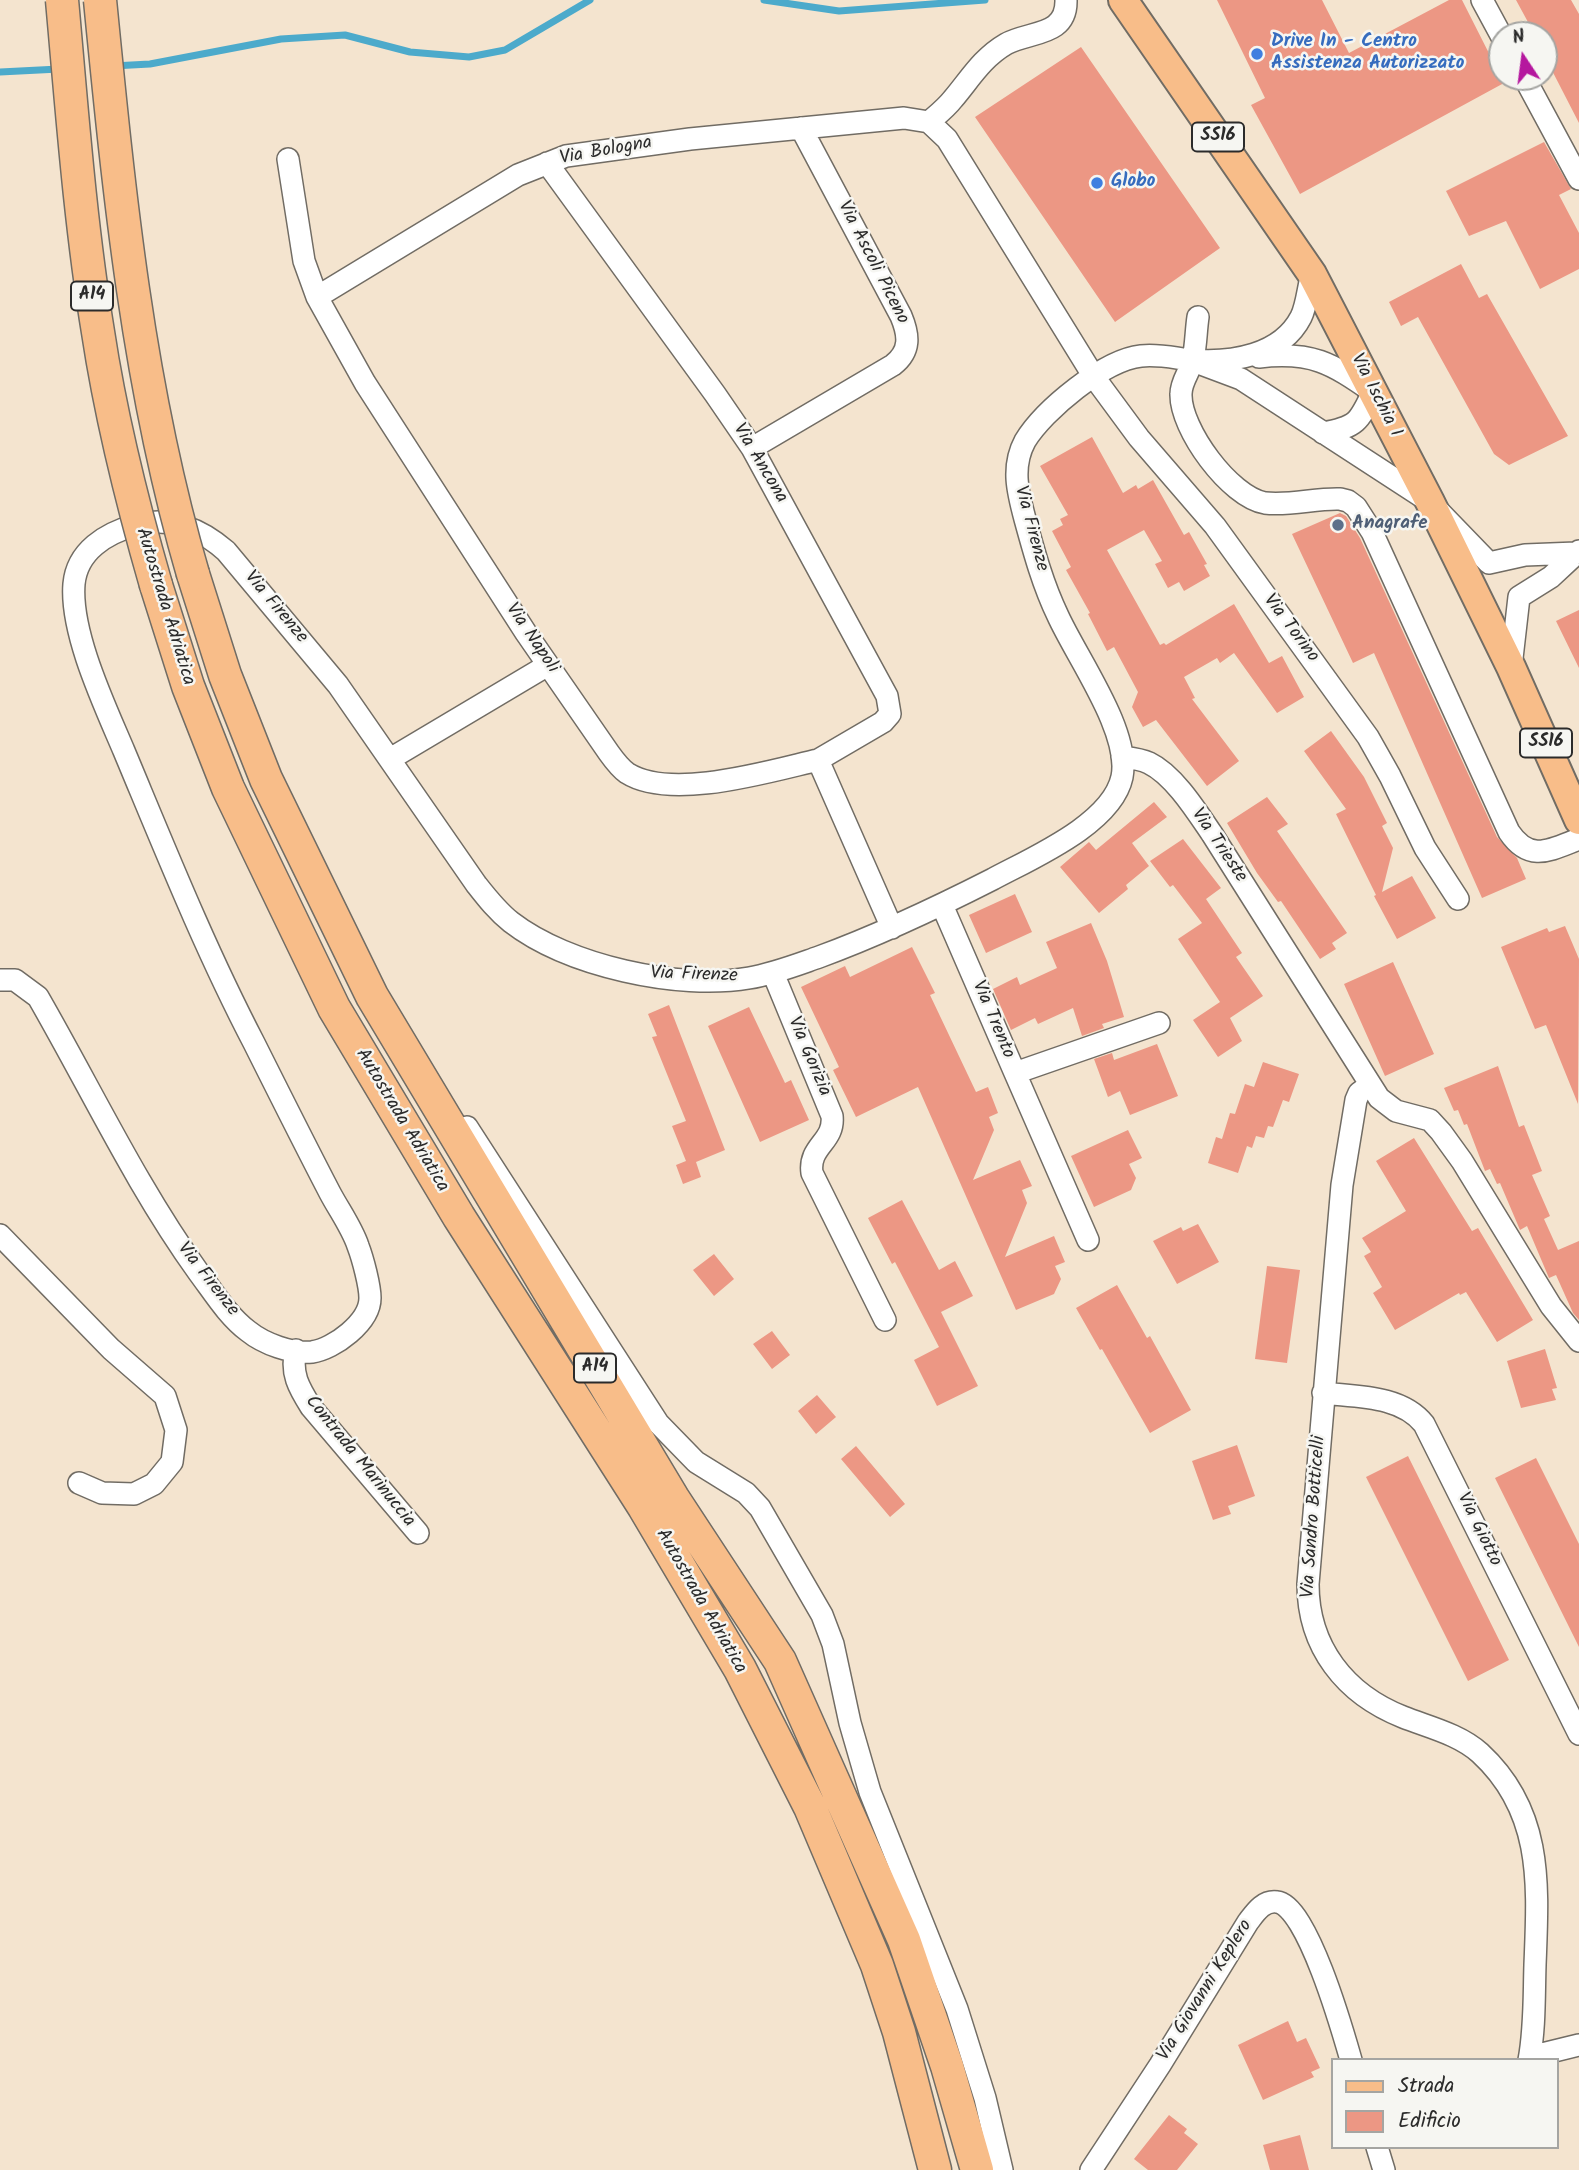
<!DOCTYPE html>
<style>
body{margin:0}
#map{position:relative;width:1579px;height:2170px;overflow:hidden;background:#f4e4cf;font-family:Kalam,sans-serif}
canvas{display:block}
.legend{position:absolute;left:1331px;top:2058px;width:228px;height:91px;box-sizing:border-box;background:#f6f6f2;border:2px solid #a5a5a2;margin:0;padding:9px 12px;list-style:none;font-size:21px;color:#2b2b2b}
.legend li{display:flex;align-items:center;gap:14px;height:35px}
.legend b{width:35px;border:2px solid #a5a5a2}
.north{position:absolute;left:1488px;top:21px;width:70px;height:70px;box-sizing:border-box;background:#f6f6f2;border:2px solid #a5a5a2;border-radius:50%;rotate:347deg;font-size:19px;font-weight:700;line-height:28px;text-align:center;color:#2b2b2b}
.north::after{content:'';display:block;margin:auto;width:24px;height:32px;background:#b5179e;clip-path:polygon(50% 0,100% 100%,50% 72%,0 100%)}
</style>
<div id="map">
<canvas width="1579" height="2170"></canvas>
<ul class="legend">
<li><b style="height:9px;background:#f8bd89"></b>Strada</li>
<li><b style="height:19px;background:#ec9784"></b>Edificio</li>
</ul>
<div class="north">N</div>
</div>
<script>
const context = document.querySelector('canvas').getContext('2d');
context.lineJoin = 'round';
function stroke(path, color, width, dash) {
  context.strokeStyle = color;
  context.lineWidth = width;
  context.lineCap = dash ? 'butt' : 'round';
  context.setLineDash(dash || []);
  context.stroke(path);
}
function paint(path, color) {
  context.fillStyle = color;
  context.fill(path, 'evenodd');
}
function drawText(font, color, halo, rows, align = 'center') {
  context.font = font + ' Kalam,sans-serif';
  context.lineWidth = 5;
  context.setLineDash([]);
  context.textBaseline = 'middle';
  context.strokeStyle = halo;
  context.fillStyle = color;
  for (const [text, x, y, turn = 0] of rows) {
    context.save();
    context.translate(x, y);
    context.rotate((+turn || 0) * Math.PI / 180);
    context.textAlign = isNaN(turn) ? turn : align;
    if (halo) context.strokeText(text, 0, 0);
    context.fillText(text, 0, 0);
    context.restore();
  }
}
const stream = new Path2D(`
 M764,0L839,11L985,0
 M113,66L150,64L281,39L345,35L410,52L469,57L505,50L590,0
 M0,72L59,69`);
const building = new Path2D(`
 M1217,0H1322L1349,53L1449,0H1462L1504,83L1300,194L1251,105L1265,98Z
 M1516,0H1571L1579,14V123L1544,55V35H1535Z
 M1081,47L1220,248L1115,322L975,117Z
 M1544,142L1571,189L1559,195L1579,233V269L1540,289L1506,221L1469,236L1446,191Z
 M1461,264L1479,298L1487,294L1568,436L1509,465L1494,454L1418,317L1401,326L1389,302Z
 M1092,437L1123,493L1136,485L1138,489L1153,480L1184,535L1189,532L1207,564L1204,565L1210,576L1184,591L1179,582L1168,588L1155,564L1162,561L1144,530L1107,550L1160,645L1164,643L1166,645L1234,604L1269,663L1282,656L1304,697L1277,713L1234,653L1220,663L1217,658L1184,677L1195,698L1192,699L1239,761L1207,786L1156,720L1143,727L1132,707L1138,692L1114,647L1107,651L1088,614L1090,613L1066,570L1071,567L1052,531L1063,525L1060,519L1068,515L1040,466Z
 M1340,513L1346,516L1360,538L1497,837L1517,858L1526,879L1482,898L1374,653L1353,663L1292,534Z
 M1579,610V668L1556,621Z
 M1331,731L1364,777L1387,823L1382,826L1393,848L1382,892L1412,876L1436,918L1397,939L1374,896L1376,895L1336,814L1346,809L1304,751Z
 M1267,797L1288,824L1277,831L1347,933L1332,943L1336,949L1320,959L1281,901L1278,902L1257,873L1227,823Z
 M1154,802L1167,817L1132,843L1149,866L1126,885L1128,889L1099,913L1060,867L1089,842L1096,850Z
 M1183,839L1221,888L1206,899L1242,953L1236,957L1263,996L1230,1018L1242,1041L1218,1057L1193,1020L1220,1002L1178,939L1202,923L1173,885L1170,887L1150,861Z
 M1015,894L1032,932L986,953L969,915Z
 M1091,923L1107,961L1124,1017L1102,1024L1104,1028L1082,1036L1073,1008L1038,1024L1035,1018L1011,1030L993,989L1017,977L1020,985L1057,968L1046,942Z
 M1565,926L1579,959L1578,1104L1546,1025L1535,1029L1501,947L1547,928L1549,932Z
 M912,947L935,993L930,995L976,1092L988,1087L998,1113L989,1117L994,1130L973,1180L1020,1160L1032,1186L1022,1190L1027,1203L1005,1257L1054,1236L1065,1262L1055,1266L1061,1279L1054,1294L1016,1310L918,1087L856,1117L833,1070L839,1067L801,987L845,966L850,977Z
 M1393,962L1434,1054L1385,1076L1344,984Z
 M669,1005L725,1150L696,1162L701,1177L683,1184L676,1165L686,1161L672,1126L686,1121L652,1037L657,1036L648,1014Z
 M749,1007L785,1083L791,1080L809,1120L760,1142L708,1026Z
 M1157,1044L1178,1096L1130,1115L1120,1091L1108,1097L1094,1059L1112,1053L1114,1060Z
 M1263,1062L1299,1074L1289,1102L1283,1100L1273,1127L1268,1126L1264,1138L1256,1136L1252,1148L1247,1146L1238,1173L1208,1163L1216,1137L1222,1139L1230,1113L1235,1114L1245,1084L1254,1087Z
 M1498,1066L1519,1127L1524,1125L1542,1171L1532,1175L1550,1216L1544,1219L1558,1250L1579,1241V1320L1573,1313L1556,1275L1549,1278L1527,1226L1520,1230L1500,1183L1497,1184L1490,1169L1485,1171L1467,1124L1464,1125L1458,1110L1454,1111L1444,1088Z
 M1128,1130L1142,1158L1129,1164L1136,1178L1131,1190L1094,1207L1071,1156Z
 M1414,1138L1472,1231L1478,1228L1533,1320L1497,1342L1466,1292L1460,1295L1459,1293L1395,1330L1373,1293L1382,1287L1364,1256L1371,1252L1362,1238L1406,1211L1376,1161Z
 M902,1200L939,1270L955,1261L973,1296L941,1312L978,1386L937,1406L914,1360L939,1347L895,1262L892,1264L868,1218Z
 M1198,1224L1219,1262L1177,1284L1153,1241L1181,1227L1183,1231Z
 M714,1254L734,1279L714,1296L693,1270Z
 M1267,1266L1300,1270L1287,1363L1255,1359Z
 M1117,1285L1147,1338L1150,1336L1191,1410L1150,1433L1102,1349L1100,1350L1076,1308Z
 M772,1331L790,1355L772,1369L753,1344Z
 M1545,1349L1557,1388L1552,1389L1556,1400L1521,1408L1507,1361Z
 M817,1395L836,1417L816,1434L798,1411Z
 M1237,1445L1255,1496L1228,1506L1231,1514L1213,1520L1192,1461Z
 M856,1446L905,1504L890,1517L841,1459Z
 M1408,1456L1509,1660L1468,1681L1366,1477Z
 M1536,1458L1579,1544V1647L1495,1478Z
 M1288,2021L1297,2042L1306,2038L1320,2068L1311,2072L1314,2077L1263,2100L1238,2045Z
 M1169,2115L1187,2129L1184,2133L1198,2144L1177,2170H1148L1134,2159Z
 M1300,2135L1309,2170H1270L1263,2145Z`);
const minor = new Path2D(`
 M1482,0L1502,37
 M1524,77L1579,179
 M929,122C937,115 946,108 953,99C970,79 982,58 1006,44C1029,31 1067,37 1066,0
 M288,159L304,261L317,297L365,383L526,633L609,753C614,760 620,768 627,773C671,801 770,771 818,760L892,928
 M547,163L715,394L752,448L887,696L890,714L883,722L818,760
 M317,297L518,175L566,156L690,139L904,118L929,122L947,139L1094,377L1139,438L1215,526L1368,737L1390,776L1425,848L1458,899
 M1198,317C1196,330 1196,346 1193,359C1190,372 1181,381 1181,394C1180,429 1230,497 1265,503C1290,506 1316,498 1340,499L1348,501L1356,507L1372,532L1509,832C1530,863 1550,850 1579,839
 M1259,357C1312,351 1331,363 1373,392C1359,422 1357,427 1323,433
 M1201,364L1241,379L1430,502L1489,563L1525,555L1576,553
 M752,448L893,365C911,351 909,335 901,316L801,128
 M1511,667L1519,597L1551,577L1579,551
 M1122,757C1131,758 1141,759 1149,763C1174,775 1197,812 1212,834L1379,1098L1396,1111L1430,1120L1441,1132L1462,1161L1551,1306L1579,1341
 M390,759L548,665
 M942,905L1015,1073L1159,1023
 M773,973L832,1116C835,1142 808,1146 812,1173L885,1320
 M0,980H15L38,997C91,1089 137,1187 199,1273C214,1293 228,1316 248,1331C264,1344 292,1354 312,1352C334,1349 370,1322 370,1298C370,1286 363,1259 358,1246C352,1228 339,1210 330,1193C304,1143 279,1093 254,1043C205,949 165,849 124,751C105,706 70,633 74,584C77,551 106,533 136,525C170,516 201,529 226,551L338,685L476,884C487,898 497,911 511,922C568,966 678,990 749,978C773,974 796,965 819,957C879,935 936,908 993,879C1032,858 1112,824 1122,777C1131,732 1077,658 1058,616C1043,585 1034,552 1025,519C1018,493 1011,467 1025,441C1044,410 1104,360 1141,356C1159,354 1174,358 1192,360C1231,363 1281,356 1301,317C1307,305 1308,287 1312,274
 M1015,1073L1088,1240
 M1370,1085L1359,1093L1356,1100L1342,1185L1308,1584C1308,1647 1345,1694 1403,1717C1428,1727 1459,1734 1480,1753C1544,1812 1538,1886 1535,1965C1534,1996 1535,2029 1529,2060
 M467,1127L658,1423L696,1462L746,1493L760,1508L822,1615L833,1644L850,1723L870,1792L957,2009L985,2098L1002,2170
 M0,1235L111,1349L165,1396L176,1430L172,1462L154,1484L134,1494L102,1493L79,1483
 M296,1350C290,1373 299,1388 311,1407L418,1533
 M1323,1393C1356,1397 1401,1395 1424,1424L1579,1734
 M1530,2057L1579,2045
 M1377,2147L1384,2170
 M1091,2170L1160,2065L1248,1922C1255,1913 1263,1900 1277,1902C1307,1905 1343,2032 1351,2060`);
const major = new Path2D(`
 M1123,0L1312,274L1430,502L1511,667L1579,820`);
const highway = new Path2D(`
 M193,574L225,675L266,779L372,996L673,1498L780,1661L904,1940L947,2066L977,2170
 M156,585L188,686L228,788L334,1008L459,1217L644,1507L740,1669L810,1807L877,1965L899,2032L935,2170`);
const highwayBridge = new Path2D(`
 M62,0C72,111 80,222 98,332C111,418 132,502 156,585
 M100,0C119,193 138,387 193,574`);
const markers = [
 [1257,54,7,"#3f7fe0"],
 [1097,183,7,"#3f7fe0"],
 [1338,525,7,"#5c6f8a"]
];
const shields = [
 [1218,137,52],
 [92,296,42],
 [1546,743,52],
 [595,1368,42]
];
const shieldNames = [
 ["SS16",1218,137],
 ["A14",92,296],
 ["SS16",1546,743],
 ["A14",595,1368]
];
const shopNames = [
 ["Drive In - Centro",1271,43],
 ["Assistenza Autorizzato",1271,65],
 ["Globo",1111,183]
];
const streetNames = [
 ["Via Bologna",606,152,-10],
 ["Via Ascoli Piceno",872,263,63],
 ["Via Ischia I",1375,396,63],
 ["Via Ancona",759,464,59],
 ["Via Firenze",1030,529,75],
 ["Autostrada Adriatica",164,607,73],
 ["Via Firenze",275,608,50],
 ["Via Torino",1290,629,53],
 ["Via Napoli",531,639,56],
 ["Via Trieste",1218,846,56],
 ["Via Firenze",694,976,2],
 ["Via Trento",992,1020,67],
 ["Via Gorizia",808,1057,67],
 ["Autostrada Adriatica",401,1121,59],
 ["Via Firenze",207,1280,52],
 ["Contrada Marinuccia",359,1462,51],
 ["Via Sandro Botticelli",1315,1517,-86],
 ["Via Giotto",1478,1530,64],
 ["Autostrada Adriatica",700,1602,60],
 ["Via Giovanni Keplero",1206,1991,-58]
];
const serviceNames = [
 ["Anagrafe",1352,525]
];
stroke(stream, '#4caacb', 7);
paint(building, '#ec9784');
stroke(minor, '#716c64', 24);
stroke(major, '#716c64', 32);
stroke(highway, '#716c64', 35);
stroke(minor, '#fff', 21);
stroke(major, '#f8bd89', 28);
stroke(highway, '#f8bd89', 32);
stroke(highwayBridge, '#716c64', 35, []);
stroke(highwayBridge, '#f8bd89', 32);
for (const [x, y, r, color] of markers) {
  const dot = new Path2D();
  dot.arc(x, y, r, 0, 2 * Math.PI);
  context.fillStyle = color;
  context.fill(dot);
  stroke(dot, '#f6f6f2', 2.5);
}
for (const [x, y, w] of shields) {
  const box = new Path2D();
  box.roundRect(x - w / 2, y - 14.5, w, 29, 5);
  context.fillStyle = '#f6f6f2';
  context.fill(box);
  stroke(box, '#2b2b2b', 2);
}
drawText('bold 18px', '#2b2b2b', null, shieldNames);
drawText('bold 19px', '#366cbe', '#f6f6f2', shopNames, 'left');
drawText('19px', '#2b2b2b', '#f6f6f2', streetNames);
drawText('bold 19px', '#4e5e75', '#f6f6f2', serviceNames, 'left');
</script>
